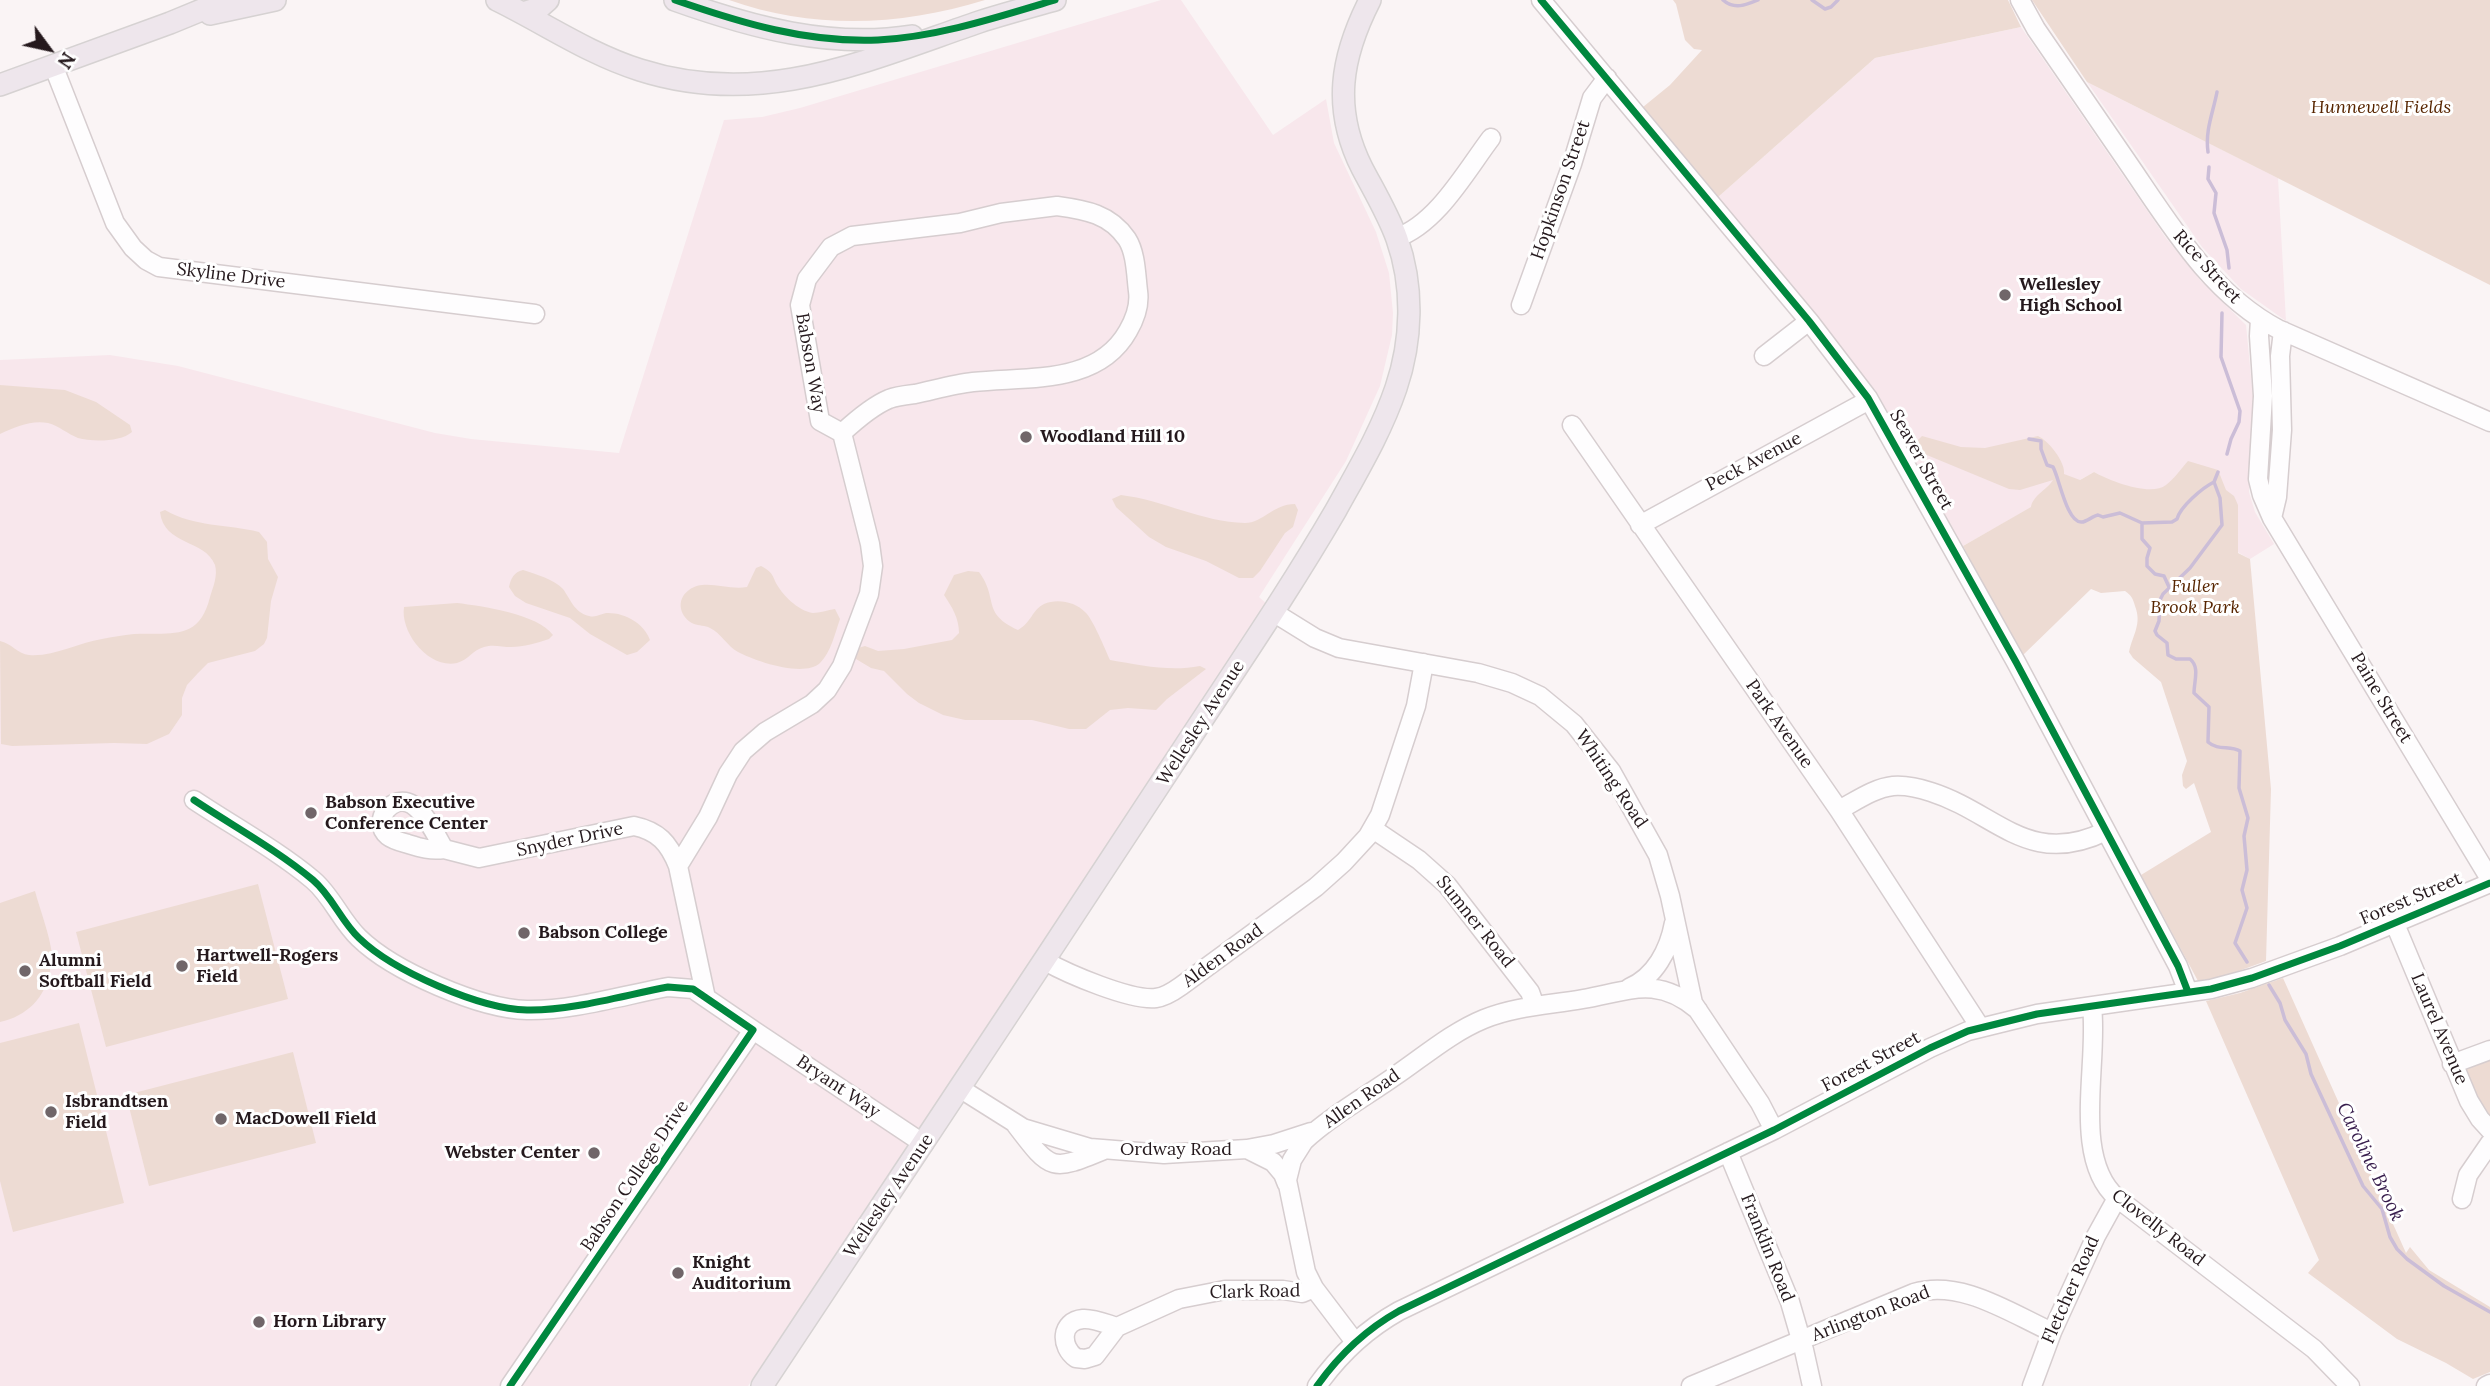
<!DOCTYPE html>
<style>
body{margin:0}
#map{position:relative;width:2490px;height:1386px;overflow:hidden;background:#faf4f5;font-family:Lora,serif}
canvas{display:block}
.north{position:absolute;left:14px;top:14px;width:70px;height:70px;-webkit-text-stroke:5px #fff;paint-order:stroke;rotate:123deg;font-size:19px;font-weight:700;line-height:28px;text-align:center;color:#25191d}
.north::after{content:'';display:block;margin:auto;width:24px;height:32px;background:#25191d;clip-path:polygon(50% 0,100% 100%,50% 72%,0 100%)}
</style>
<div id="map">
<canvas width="2490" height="1386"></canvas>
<div class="north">N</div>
</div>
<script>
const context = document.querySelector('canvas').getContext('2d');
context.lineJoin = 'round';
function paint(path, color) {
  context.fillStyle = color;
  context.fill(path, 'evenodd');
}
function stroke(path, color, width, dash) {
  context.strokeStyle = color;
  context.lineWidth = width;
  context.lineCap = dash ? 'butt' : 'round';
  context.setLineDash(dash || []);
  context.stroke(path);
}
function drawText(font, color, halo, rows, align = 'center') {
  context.font = font + ' Lora,serif';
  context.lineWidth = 6;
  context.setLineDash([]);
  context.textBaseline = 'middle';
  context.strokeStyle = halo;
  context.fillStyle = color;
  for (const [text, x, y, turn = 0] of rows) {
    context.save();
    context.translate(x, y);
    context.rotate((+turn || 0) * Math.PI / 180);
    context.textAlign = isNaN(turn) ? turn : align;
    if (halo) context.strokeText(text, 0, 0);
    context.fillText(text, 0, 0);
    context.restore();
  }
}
const built = new Path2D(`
 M1161,0H1181L1273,135L1326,99L1334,143L1376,232L1389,273L1393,313L1392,335L1380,386L1346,461L1259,597L1267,604L748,1386H0V360L110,355L178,366L435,433L471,439L619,453L724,120L762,117L800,108Z
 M2021,27L2166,238L2201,281L2246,325L2253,397L2249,492L2255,512L2274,544L2250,559L2094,472L1963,546L1876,391L1717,198L1875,58Z
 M2087,82L2278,178L2286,321L2241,289L2202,247Z`);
const green = new Path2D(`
 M729,0H985C901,26 814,30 729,0Z
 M1673,0H2008L2021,27L1875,58L1717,198L1643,107L1670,85L1702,50L1694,49L1685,40L1676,4Z
 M2032,0H2490V285L2087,82Z
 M0,385L65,390L96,402L130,425L132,432C121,442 92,442 78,438C68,434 59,426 48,423C31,420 15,427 0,434Z
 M1922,436L1961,447L1985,448L2038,436C2049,441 2066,463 2064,474L2080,480L2094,472C2110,481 2151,497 2166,485C2174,479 2181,469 2188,461L2218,470L2226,490L2234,496L2238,505V553L2250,559L2271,789L2266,961L2225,976L2198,981L2141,875L2211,832L2194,783L2186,789L2183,786L2182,775L2187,761L2161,682L2133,658L2129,652C2133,634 2142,624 2135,606C2133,599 2132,596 2125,591L2101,593L2091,589L2022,656L1963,546L2031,507C2033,495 2047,490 2053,480L2020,490L2009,489L1922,453L1917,447L1918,440Z
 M1121,495C1163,500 1202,522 1245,523C1263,523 1273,504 1295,504L1298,510L1293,527L1285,533L1260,571L1253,578H1239L1206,561L1166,547L1149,537L1116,507L1112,499Z
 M165,510C194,527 227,524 259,532L267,542L268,559L278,577L271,601L267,638L264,644L255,651L208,663L198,673L187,685L182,698V715L169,734L147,744L114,743L12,746L1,744L0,641C11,643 18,654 29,655C53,657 78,643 102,639C112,637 123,635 134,634C170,632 199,642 210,597C213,587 218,576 215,565C205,539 164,546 160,512Z
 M761,566C769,570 772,573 775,581C781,594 798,611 813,613C819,613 828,610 835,609L840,619C835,633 831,652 820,663C804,678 755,661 738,652C727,646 721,633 710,628C705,625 699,626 694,624C680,618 675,600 689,590C705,578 728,591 747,587L756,568Z
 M523,570C535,574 554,579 563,589C571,600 574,612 589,616C596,618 600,614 606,613C624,612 644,623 650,640L637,652L627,655L590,634L570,618L526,603L515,596L509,587C511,578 514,572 523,570Z
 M968,571L979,572C999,599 981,613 1018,630C1031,623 1032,610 1044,604C1057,598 1076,602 1085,612C1093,619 1105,649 1110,660C1140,665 1170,672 1200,666L1206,669L1167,699L1156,710L1128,708L1110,710L1086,729H1069L1032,720H965L943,715L919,703L907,694L884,671L871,668L856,659L855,649L865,646L878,651L904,649L952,640L959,633C959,618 952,607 944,595L954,575Z
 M457,603C482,606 538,614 553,635L549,639C537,643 524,647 511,647C502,647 493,644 484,647C473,650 468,660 457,663C428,669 400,632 404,607Z
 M258,884L288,999L106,1047L76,932Z
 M35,891C40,910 50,935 52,955C53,959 50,966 50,971C45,998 27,1016 0,1022V903Z
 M2283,978L2406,1253L2410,1247L2429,1270L2490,1307V1372L2473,1379L2446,1363L2397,1339L2308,1273L2319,1260L2206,1001L2240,993Z
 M79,1023L124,1203L13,1232L0,1181V1043Z
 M293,1052L316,1143L149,1186L126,1095Z
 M2490,1057V1121L2460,1067Z`);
const stream = new Path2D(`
 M1723,0C1734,10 1746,5 1758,0
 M1812,0L1825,9L1831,7L1838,0
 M2208,152C2205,130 2213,113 2217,92
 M2209,167L2208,179L2216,193L2214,213L2227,250L2229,268
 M2222,313L2221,357L2240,411L2239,422L2231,439L2227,454
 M2029,439L2041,441V449L2047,465L2053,467C2059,477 2067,524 2082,522C2086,522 2093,516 2098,515L2103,517L2120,513L2142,523V539L2150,548L2147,558V566L2155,574L2164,576L2169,587
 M2218,472L2214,482L2220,498L2222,525L2190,568L2163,594L2160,600L2159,621L2155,631L2157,635L2167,643L2168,655L2176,659H2190C2200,667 2194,681 2194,693L2209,707L2208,742C2218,751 2230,745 2240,751L2239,788L2248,818L2244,836L2247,870L2242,890L2247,908L2235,943L2247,962
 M2142,523L2172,522L2177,519C2180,507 2202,488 2214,482
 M2269,985L2280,1003L2285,1020L2306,1054L2311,1074L2363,1186L2382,1209L2390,1237L2397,1249L2407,1259L2444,1286L2490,1312`);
const minor = new Path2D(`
 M1541,0L1809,321L1868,398L2016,662L2178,966L2188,992
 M2020,0L2036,29C2067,74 2097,118 2128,163C2170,224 2210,293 2278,329L2490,422
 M53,65L115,223L133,248L146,260L159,267L535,314
 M1057,206C1086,210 1110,214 1127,239C1136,253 1136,275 1138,291C1140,305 1135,319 1128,331C1097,386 1026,376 973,382C954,384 934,390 915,394C907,395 897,396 889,399C872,406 855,421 842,433L820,421L800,305L807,279L831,247L852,236L960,223L1001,213Z
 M1396,238C1437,224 1466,171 1491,138
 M1521,305L1572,164L1592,98L1607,78
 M2260,319L2259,336L2263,396L2258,479L2262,495L2272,518L2490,879
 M1764,356L1809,321
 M1572,425L1839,810L1980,1027
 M2272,518L2277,497L2282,430L2280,356L2283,331
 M1640,525L1869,400
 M1273,612L1315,638L1339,648L1478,673L1512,683L1540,696L1574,724L1611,771L1658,855L1670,896L1693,1003L1760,1103L1774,1130
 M194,800C233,826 277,850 313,880C332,896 341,921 359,938C393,971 480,1009 527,1010C571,1011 625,995 668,987L693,989L753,1030L510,1386
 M1839,810C1856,801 1874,788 1893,786C1906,785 1919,788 1931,792C1997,813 2029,869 2106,831
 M1373,829L1419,860L1447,885L1530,992L1535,1006
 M444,849C431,851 421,848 408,844C401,842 393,840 388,836C370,821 393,792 413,805C426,814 436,835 444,849L479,858L634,826C658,831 669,843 678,866
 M2395,924L2469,1101L2480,1119L2490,1130
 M1045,961C1068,974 1131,1001 1156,998C1165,997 1174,991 1181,986L1316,887L1344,862L1368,836L1380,815L1416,706L1424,663
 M1629,988C1655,977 1669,950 1674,923
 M706,998L678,866L708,817L728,774L743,751L765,732L812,704L827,690L842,666L869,594L873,566L870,544L842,433
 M2092,1007C2099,1062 2071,1158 2117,1198L2314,1349L2350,1386
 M753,1030L924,1144
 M2452,1064L2490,1050
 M961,1089L1023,1128L1090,1148L1164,1154L1247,1149L1273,1162L1283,1174L1287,1184
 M1016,1125C1051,1171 1051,1172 1104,1150
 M1247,1149L1274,1144L1311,1132
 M1728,1152L1790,1302L1804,1350L1812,1386
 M2462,1199L2468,1175L2490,1143
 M1117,1327C1107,1324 1093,1318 1083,1319C1060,1321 1060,1347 1076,1358L1085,1359L1095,1356L1117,1327L1179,1299L1225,1290H1283L1302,1293L1314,1288
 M1355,1342L1314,1288L1306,1272L1287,1180L1292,1160L1304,1141C1331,1116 1365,1097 1395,1076C1423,1057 1452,1032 1484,1019C1516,1006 1550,1005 1583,999C1629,991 1657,975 1698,1010
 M1317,1386C1339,1355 1365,1330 1399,1311L1774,1130L1930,1048L1968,1031L2037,1014L2211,989L2252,978L2340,946L2490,883
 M1691,1386L1914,1293C1961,1279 2010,1313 2052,1332
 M2032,1386L2052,1332L2096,1236L2117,1198
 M2486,1386L2490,1384`);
const major = new Path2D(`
 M497,0C544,23 589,54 640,70C762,109 865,61 979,22C1004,14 1030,7 1055,0
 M675,0C751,27 830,49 912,36
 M523,13L539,8L548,0
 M210,14L275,0
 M0,85L170,23L226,0
 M762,1386C903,1173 1045,960 1185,746C1236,668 1289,591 1336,510C1358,470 1381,432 1396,388C1412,341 1414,287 1397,239C1388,214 1374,191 1362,168C1332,108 1341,57 1370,0`);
const cycleway = new Path2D(`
 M675,0C741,23 807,43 878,40C938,37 998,17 1055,0
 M1541,0L1809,321L1868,398L2016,662L2178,966L2188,992
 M194,800C233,826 277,850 313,880C332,896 341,921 359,938C393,971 480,1009 527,1010C571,1011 625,995 668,987L693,989L753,1030L510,1386
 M1317,1386C1339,1355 1365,1330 1399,1311L1774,1130L1930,1048L1968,1031L2037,1014L2211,989L2252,978L2340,946L2490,883`);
const markers = [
 [2005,295,7,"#706669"],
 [1026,437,7,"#706669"],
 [311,813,7,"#706669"],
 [524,933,7,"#706669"],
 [182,966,7,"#706669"],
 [25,971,7,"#706669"],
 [51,1112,7,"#706669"],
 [221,1119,7,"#706669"],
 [594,1153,7,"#706669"],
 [678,1273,7,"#706669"],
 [259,1322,7,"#706669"]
];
const parkNames = [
 ["Hunnewell Fields",2381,108],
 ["Fuller",2195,587],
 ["Brook Park",2195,608]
];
const streetNames = [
 ["Hopkinson Street",1561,190,-71],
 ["Rice Street",2207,267,48],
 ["Skyline Drive",231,276,7],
 ["Babson Way",810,363,80],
 ["Seaver Street",1921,460,61],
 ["Peck Avenue",1754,462,-28],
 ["Paine Street",2381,698,59],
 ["Wellesley Avenue",1201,723,-57],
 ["Park Avenue",1779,724,55],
 ["Whiting Road",1611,779,56],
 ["Snyder Drive",570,840,-12],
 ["Forest Street",2411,899,-23],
 ["Sumner Road",1475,922,51],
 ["Alden Road",1223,956,-36],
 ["Laurel Avenue",2439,1029,67],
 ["Forest Street",1871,1062,-28],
 ["Bryant Way",838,1087,34],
 ["Allen Road",1362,1099,-35],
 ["Ordway Road",1176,1150],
 ["Babson College Drive",635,1176,-56],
 ["Wellesley Avenue",889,1196,-56],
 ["Clovelly Road",2158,1228,38],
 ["Franklin Road",1767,1248,68],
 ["Fletcher Road",2071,1290,-66],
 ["Clark Road",1255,1292,-1],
 ["Arlington Road",1871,1314,-21]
];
const poiNames = [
 ["Wellesley",2019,285],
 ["High School",2019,306],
 ["Woodland Hill 10",1040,437],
 ["Babson Executive",325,803],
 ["Conference Center",325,824],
 ["Babson College",538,933],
 ["Hartwell-Rogers",196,956],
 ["Field",196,977],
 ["Alumni",39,961],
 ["Softball Field",39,982],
 ["Isbrandtsen",65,1102],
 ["Field",65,1123],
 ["MacDowell Field",235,1119],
 ["Webster Center",580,1153,"right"],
 ["Knight",692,1263],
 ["Auditorium",692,1284],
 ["Horn Library",273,1322]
];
const waterNames = [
 ["Caroline Brook",2370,1162,64]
];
paint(built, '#f8e7ec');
paint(green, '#eddbd3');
stroke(stream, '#cbbdd7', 3.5);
stroke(minor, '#d6cdcf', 21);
stroke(major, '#d6d2d2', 24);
stroke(minor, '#fefdfe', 18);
stroke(major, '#eee6ec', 21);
stroke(cycleway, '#00873e', 7);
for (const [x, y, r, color] of markers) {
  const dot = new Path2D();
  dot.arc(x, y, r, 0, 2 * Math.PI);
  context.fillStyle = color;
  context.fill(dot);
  stroke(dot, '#fff', 2.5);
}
drawText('italic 18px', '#572500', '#fff', parkNames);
drawText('18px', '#25191d', '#fff', streetNames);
drawText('bold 18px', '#25191d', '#fff', poiNames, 'left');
drawText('italic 19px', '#381e4d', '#fff', waterNames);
</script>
